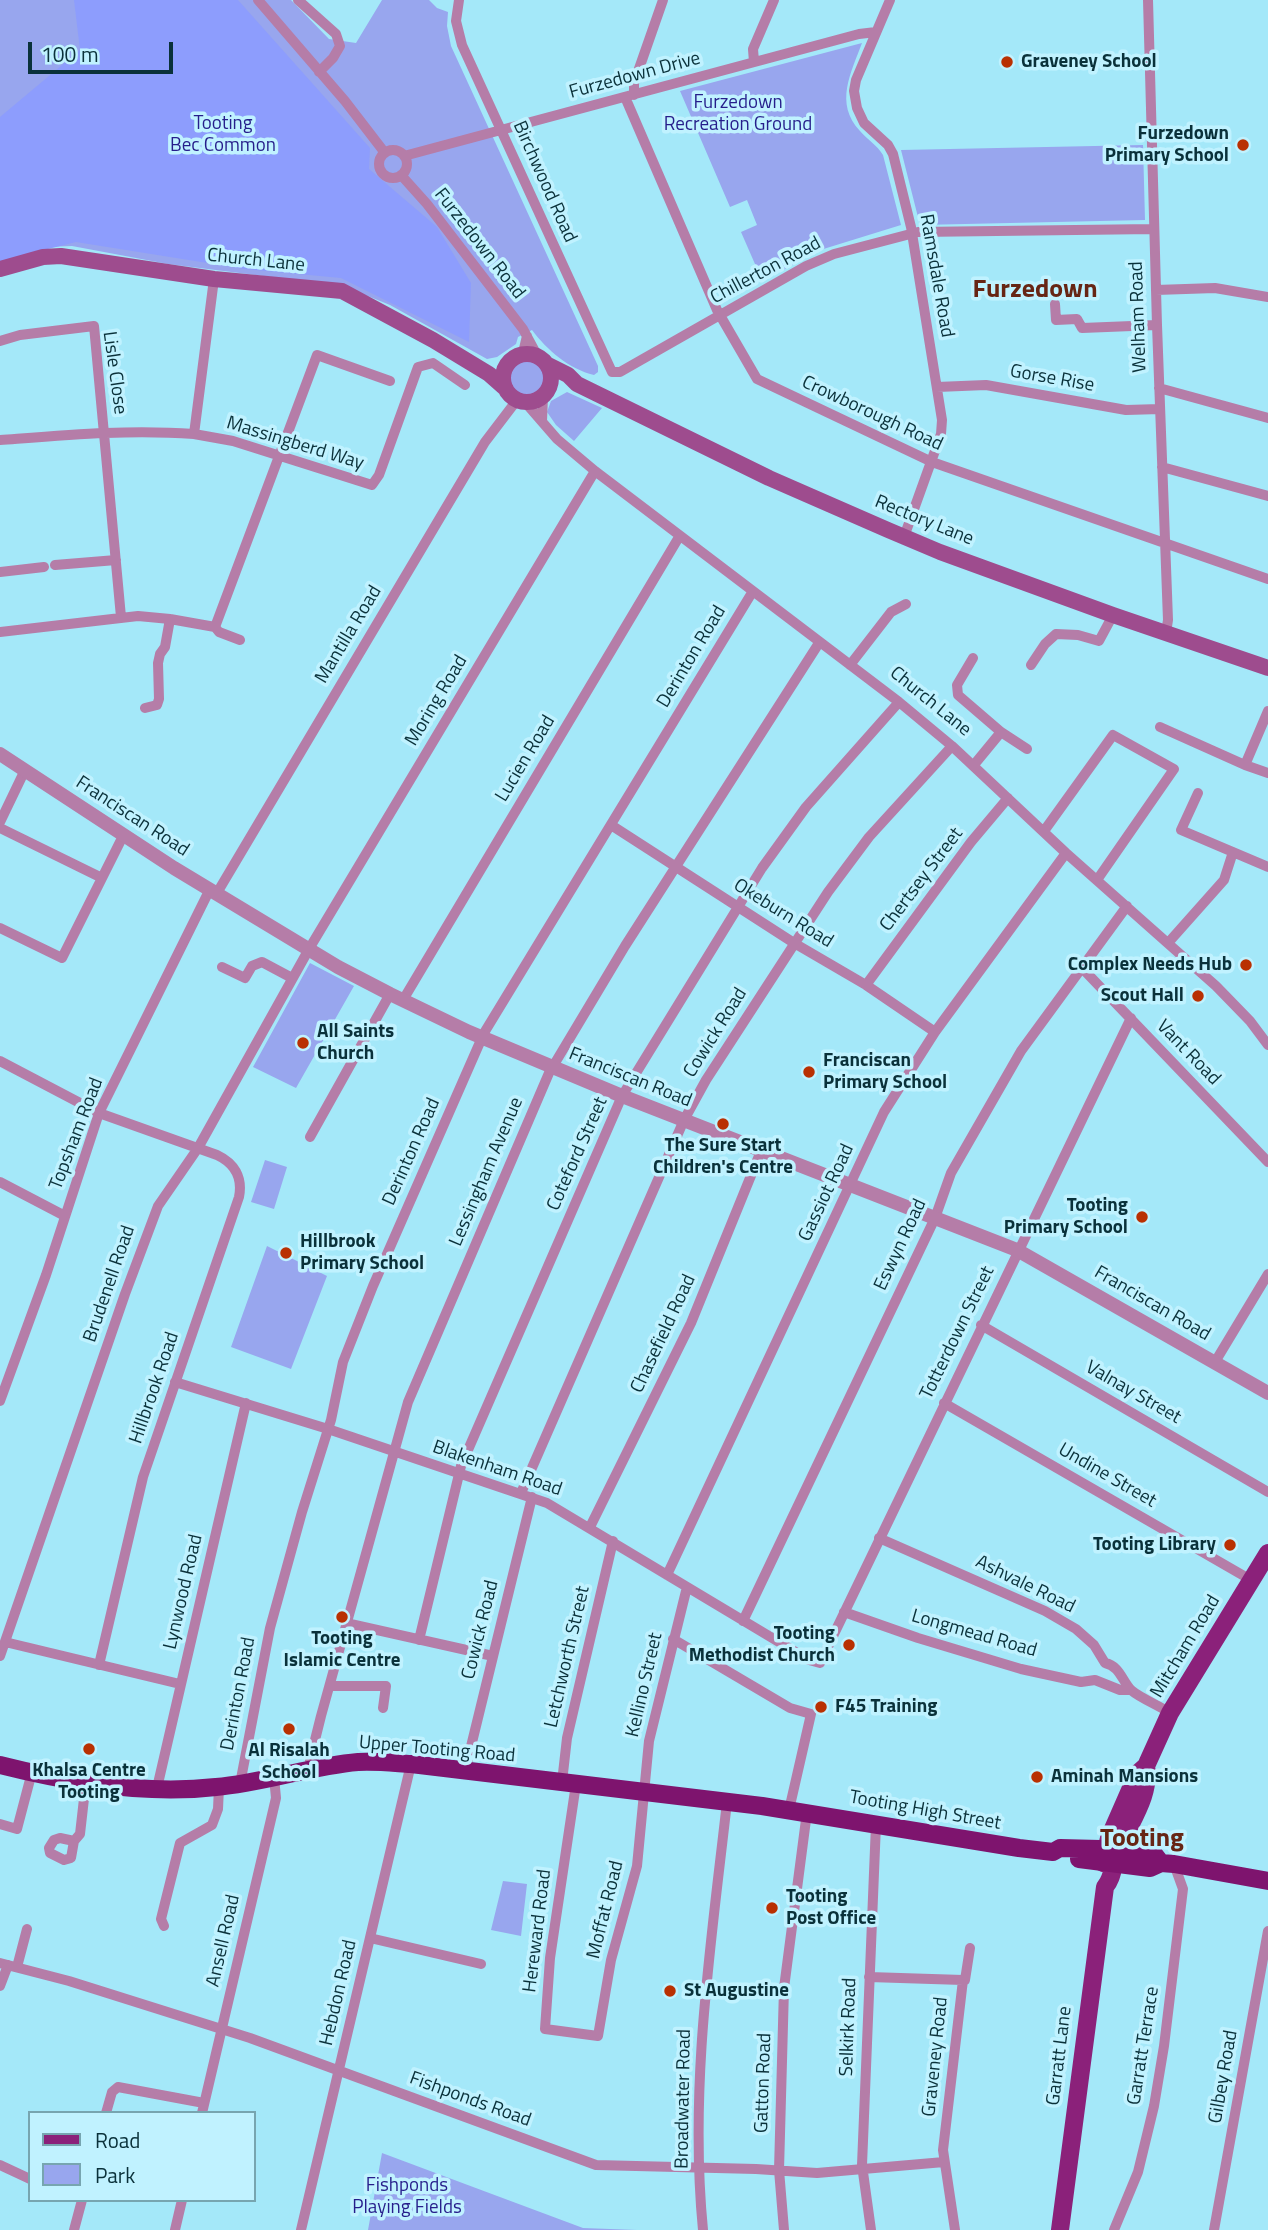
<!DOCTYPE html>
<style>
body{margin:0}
#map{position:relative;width:1268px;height:2230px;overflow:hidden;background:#a4e8f9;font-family:"Titillium Web",sans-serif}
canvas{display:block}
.legend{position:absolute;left:28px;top:2111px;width:228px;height:91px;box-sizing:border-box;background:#c0f2ff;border:2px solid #77a5b0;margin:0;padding:9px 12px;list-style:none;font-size:21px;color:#0a313a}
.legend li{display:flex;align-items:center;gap:14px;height:35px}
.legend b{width:35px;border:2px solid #77a5b0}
.scale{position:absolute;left:28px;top:42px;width:145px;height:32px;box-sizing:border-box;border:4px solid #0a313a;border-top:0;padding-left:9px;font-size:21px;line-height:24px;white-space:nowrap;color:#0a313a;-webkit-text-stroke:5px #c0f2ff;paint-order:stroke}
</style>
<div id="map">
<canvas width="1268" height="2230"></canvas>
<ul class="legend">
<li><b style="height:9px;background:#8b217a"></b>Road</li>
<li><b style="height:19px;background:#98a6ee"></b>Park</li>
</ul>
<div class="scale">100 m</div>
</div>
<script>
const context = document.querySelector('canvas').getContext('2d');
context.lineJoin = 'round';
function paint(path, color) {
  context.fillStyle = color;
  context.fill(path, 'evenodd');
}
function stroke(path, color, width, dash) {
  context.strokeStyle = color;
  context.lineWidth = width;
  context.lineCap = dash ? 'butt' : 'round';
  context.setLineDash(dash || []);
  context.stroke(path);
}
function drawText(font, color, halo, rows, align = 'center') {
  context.font = font + ' "Titillium Web",sans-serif';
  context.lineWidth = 7;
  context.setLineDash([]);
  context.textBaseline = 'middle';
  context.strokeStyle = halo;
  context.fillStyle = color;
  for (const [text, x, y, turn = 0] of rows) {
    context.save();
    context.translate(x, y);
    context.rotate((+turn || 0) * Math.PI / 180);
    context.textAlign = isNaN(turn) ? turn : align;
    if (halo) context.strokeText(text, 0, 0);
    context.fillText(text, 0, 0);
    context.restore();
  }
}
const green = new Path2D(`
 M0,0H291L329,39L356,43L382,0H429L437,8L448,12L447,26L451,46L598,366V372L594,375C569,369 547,350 532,330L518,337L516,344L497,357L487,359L390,305L343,286L168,264L72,246L18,248L0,255Z
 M862,43C851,73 834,103 860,131C868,140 877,145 883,155L901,225L817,251L780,272L773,270L762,280L741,232L757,225L747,200L730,207L680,91Z
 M1143,145L1145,220L920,225L901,150Z
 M507 378a19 19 0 1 1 38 0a19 19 0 1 1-38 0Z
 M567,392L602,408L574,441L556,425L547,412L551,401Z
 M310,963L354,986L296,1088L253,1067Z
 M265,1160L287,1167L274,1209L251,1202Z
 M267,1246L327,1276L291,1369L231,1347Z
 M503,1881L527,1884L521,1936L491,1930Z
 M382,2153L583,2228L637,2230H368Z`);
const forest = new Path2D(`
 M74,0H238L370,148L369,169L437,227L471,283L469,342L341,278L245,269L76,242L20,256L0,264V117L80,50Z`);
const minor = new Path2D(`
 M258,0L345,101L385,153
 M298,0L336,34L340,46L333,58L319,72
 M459,0L456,21L462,45L612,372H620L806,266L834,254L918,232L1154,229
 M890,0L856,80L854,91L857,108L864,123L888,145L893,154L911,227L942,420L941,434L904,537
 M1148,0L1157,325L1168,620L1166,633
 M754,62L753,49L774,0
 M634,95V83L663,0
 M625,97L717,310L757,379L932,462L1268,579
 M379 164a14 14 0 1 1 28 0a14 14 0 1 1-28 0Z
 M404,156L859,34L876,32
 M401,175L427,204L523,329L537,355
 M214,279L194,434L233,441L372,485L379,475L418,367L433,363L465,385
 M1156,290L1215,288L1268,297
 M1055,304L1056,320L1077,319L1082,328L1157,325
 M0,341L20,335L94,326L121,617
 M523,353L527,336
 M937,387L986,385L1126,410L1160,409
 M1159,388L1268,418
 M524,401L557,439L595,471L899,702L952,746L1066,853L1216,986L1250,1021L1268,1045
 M542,421L543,396
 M0,440C65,435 129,429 194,434
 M1162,467L1268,496
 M55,565L116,560
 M0,572L44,567
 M215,627L317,355L390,381
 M0,632L138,616L170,619L215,627L219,632L240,640
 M973,658L957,685L958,695L1001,732L1027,749
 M850,665L891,612L906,604
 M1031,665L1045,644L1056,634L1078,635L1099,641L1113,615
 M145,708L157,705L159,699L158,663L160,654L165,647L170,619
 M1160,727L1245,765L1268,773
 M1245,765L1268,711
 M973,766L1001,732
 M1198,793L1181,830L1268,867
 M0,822L25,770
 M611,825L794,943L866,985L935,1032
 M0,828L102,878
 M1044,831L1113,735L1174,769L1097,880
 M217,893L485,442L517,400
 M0,928L62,958L124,834
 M1168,943L1224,880L1233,852
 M222,967L245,978L252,966L262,962L292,978
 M1082,968L1268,1162
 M866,985L971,842L1008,798
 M403,1000L679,537
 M0,1061L99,1113L217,1155C234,1163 243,1177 239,1197L143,1477L99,1665
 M310,1137L390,994
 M0,1182L65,1216
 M981,1325L1268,1492
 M1215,1362L1268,1274
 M175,1382L328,1429L547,1503L809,1660L820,1663L1131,1018
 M0,1401L46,1275L99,1113L210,889
 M944,1403L1251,1580
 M521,1493L684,1120L706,1080L828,892L869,837L952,746
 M590,1527L691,1323L761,1151
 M879,1538L1045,1611L1076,1629L1094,1645L1105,1663C1120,1666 1122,1681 1131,1690C1140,1698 1160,1706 1170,1713
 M667,1575L884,1112L935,1032L1066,853
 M844,1612L918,1638L1021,1669L1081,1682L1095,1680L1120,1690H1131
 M743,1621L935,1218L951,1173L1021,1051L1127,906
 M346,1623L493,1656
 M673,1639L790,1708L811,1714L789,1810
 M419,1640L461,1466L622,1096L762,868L806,807L899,702
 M5,1642L180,1684
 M0,1656L125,1294L158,1206L198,1148L309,949L595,471
 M330,1686H386L383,1708
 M312,1769L310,1760L321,1716L408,1402L549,1073L625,946L819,643
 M465,1771L532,1497
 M562,1782L567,1738L613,1541
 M240,1784L270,1628L302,1512L331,1420L343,1362L373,1286L484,1033L753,591
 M576,1784L550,1958L545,2029L598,2036L611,1960L637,1866L649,1741L687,1587
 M157,1788L246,1403
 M0,1824L17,1829L32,1772
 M74,1841L60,1838L54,1840L49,1848L50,1853L64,1860L71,1858L74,1841L80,1834L86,1781
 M164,1926L161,1919L180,1843L212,1825L218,1809L219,1787
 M370,1938L481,1964
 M0,1963L69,1981L250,2038L596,2165L756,2169L817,2173L944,2162
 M17,1967L27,1929
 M869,1977L963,1980L943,2150L955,2230
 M963,1980H965L970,1948
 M0,1986L8,1965
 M106,2113L112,2092L118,2087L204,2103
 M202,2113L276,1798L274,1777
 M0,2165L30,2179
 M74,2230L82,2200
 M175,2230L182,2200
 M301,2230L411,1764
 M703,2230C689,2087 711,1944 727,1802
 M784,2230L779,2170L784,1988L807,1812
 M871,2230L862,2165L876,1824
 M1114,2230L1138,2172L1154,2106L1164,2046L1183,1889L1174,1864
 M1214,2230L1268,1931`);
const tertiary = new Path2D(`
 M0,754L174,868L338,967L390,994L469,1032L622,1096L1017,1250L1268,1393`);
const secondary = new Path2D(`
 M0,269L43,257L61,256L214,279L342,291L433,340L489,374L506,389
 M503 378a24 24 0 1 1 48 0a24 24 0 1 1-48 0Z
 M548,365L568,375L577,384L769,478L888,530L940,552L1113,615L1268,668`);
const primary = new Path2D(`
 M1103,1863L1109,1838L1137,1774L1146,1766L1170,1713L1268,1553
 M1060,2230L1105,1887C1113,1878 1113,1864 1118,1852C1128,1824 1151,1797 1146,1766`);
const trunk = new Path2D(`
 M0,1765C67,1782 148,1795 216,1787C264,1783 310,1766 358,1762C376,1761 394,1763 411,1764L762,1806L1019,1848L1053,1852L1060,1848L1140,1850L1154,1854L1161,1863
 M1079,1859L1150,1868L1161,1863L1174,1864L1268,1881`);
const markers = [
 [1007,62,7,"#b93002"],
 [1243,145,7,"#b93002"],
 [1246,965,7,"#b93002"],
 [1198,996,7,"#b93002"],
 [303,1043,7,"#b93002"],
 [809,1072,7,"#b93002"],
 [723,1124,7,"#b93002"],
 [1142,1217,7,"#b93002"],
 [286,1253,7,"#b93002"],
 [1230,1545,7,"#b93002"],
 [342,1617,7,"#b93002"],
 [849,1645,7,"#b93002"],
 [821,1707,7,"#b93002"],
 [289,1729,7,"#b93002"],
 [89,1749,7,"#b93002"],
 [1037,1777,7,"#b93002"],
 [772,1908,7,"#b93002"],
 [670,1991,7,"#b93002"]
];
const poiNames = [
 ["Graveney School",1021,62],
 ["Furzedown",1229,134,"right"],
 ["Primary School",1229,156,"right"],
 ["Complex Needs Hub",1232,965,"right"],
 ["Scout Hall",1184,996,"right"],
 ["All Saints",317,1032],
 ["Church",317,1054],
 ["Franciscan",823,1061],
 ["Primary School",823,1083],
 ["The Sure Start",723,1146,"center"],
 ["Children's Centre",723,1168,"center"],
 ["Tooting",1128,1206,"right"],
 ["Primary School",1128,1228,"right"],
 ["Hillbrook",300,1242],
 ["Primary School",300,1264],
 ["Tooting Library",1216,1545,"right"],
 ["Tooting",835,1634,"right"],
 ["Methodist Church",835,1656,"right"],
 ["Tooting",342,1639,"center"],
 ["Islamic Centre",342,1661,"center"],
 ["F45 Training",835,1707],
 ["Al Risalah",289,1751,"center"],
 ["School",289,1773,"center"],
 ["Khalsa Centre",89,1771,"center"],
 ["Tooting",89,1793,"center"],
 ["Aminah Mansions",1051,1777],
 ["Tooting",786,1897],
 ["Post Office",786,1919],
 ["St Augustine",684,1991]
];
const streetNames = [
 ["Furzedown Drive",635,76,-15],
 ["Birchwood Road",544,182,66],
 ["Furzedown Road",479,244,52],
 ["Church Lane",256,261,6],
 ["Chillerton Road",766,271,-28],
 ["Ramsdale Road",936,276,80],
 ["Welham Road",1139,317,-92],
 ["Lisle Close",114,373,82],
 ["Gorse Rise",1052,379,10],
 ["Crowborough Road",872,414,25],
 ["Massingberd Way",295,444,17],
 ["Rectory Lane",924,521,22],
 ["Mantilla Road",349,635,-59],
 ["Derinton Road",692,657,-59],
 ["Moring Road",437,701,-59],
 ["Church Lane",930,702,39],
 ["Lucien Road",526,759,-59],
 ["Franciscan Road",132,817,33],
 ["Chertsey Street",922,880,-53],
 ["Okeburn Road",783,914,32],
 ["Cowick Road",716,1033,-58],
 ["Vant Road",1188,1053,46],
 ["Franciscan Road",630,1078,22],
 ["Topsham Road",77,1134,-69],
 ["Derinton Road",412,1152,-66],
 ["Coteford Street",578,1154,-66],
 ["Lessingham Avenue",487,1172,-67],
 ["Gassiot Road",827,1193,-65],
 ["Eswyn Road",901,1245,-65],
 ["Brudenell Road",110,1284,-71],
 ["Franciscan Road",1152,1304,30],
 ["Totterdown Street",958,1333,-64],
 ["Chasefield Road",664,1334,-65],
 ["Hillbrook Road",155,1388,-71],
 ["Valnay Street",1133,1393,30],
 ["Blakenham Road",497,1469,19],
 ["Undine Street",1107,1476,30],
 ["Ashvale Road",1025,1585,26],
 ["Lynwood Road",184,1592,-77],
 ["Cowick Road",481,1630,-76],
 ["Longmead Road",974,1634,16],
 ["Mitcham Road",1186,1647,-59],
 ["Letchworth Street",568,1657,-77],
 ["Kellino Street",645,1685,-77],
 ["Derinton Road",239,1694,-79],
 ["Upper Tooting Road",437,1750,5],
 ["Tooting High Street",925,1811,10],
 ["Moffat Road",606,1910,-76],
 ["Hereward Road",538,1931,-83],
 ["Ansell Road",224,1941,-77],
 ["Hebdon Road",339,1993,-77],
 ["Selkirk Road",849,2027,-88],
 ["Garratt Terrace",1144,2046,-81],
 ["Garratt Lane",1060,2056,-83],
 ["Graveney Road",936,2057,-84],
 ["Gilbey Road",1224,2077,-80],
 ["Gatton Road",764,2083,-88],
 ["Broadwater Road",684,2099,-89],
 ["Fishponds Road",470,2100,20]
];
const parkNames = [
 ["Furzedown",738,103],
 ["Recreation Ground",738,125],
 ["Tooting",223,124],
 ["Bec Common",223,146],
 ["Fishponds",407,2186],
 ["Playing Fields",407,2208]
];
const districtNames = [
 ["Furzedown",1035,291],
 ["Tooting",1142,1840]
];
paint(green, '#98a6ee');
paint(forest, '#8d9dfd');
stroke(minor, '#b57da8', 10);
stroke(tertiary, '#b57da8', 14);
stroke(secondary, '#9e4c8e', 16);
stroke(primary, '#8b217a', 18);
stroke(trunk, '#7e146e', 18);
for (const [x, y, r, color] of markers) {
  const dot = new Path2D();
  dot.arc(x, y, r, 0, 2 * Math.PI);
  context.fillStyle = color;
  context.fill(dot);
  stroke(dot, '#c0f2ff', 2.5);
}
drawText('bold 19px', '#0a313a', '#c0f2ff', poiNames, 'left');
drawText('19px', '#0a313a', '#c0f2ff', streetNames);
drawText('19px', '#261e8b', '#c0f2ff', parkNames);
drawText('bold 26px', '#672514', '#c0f2ff', districtNames);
</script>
